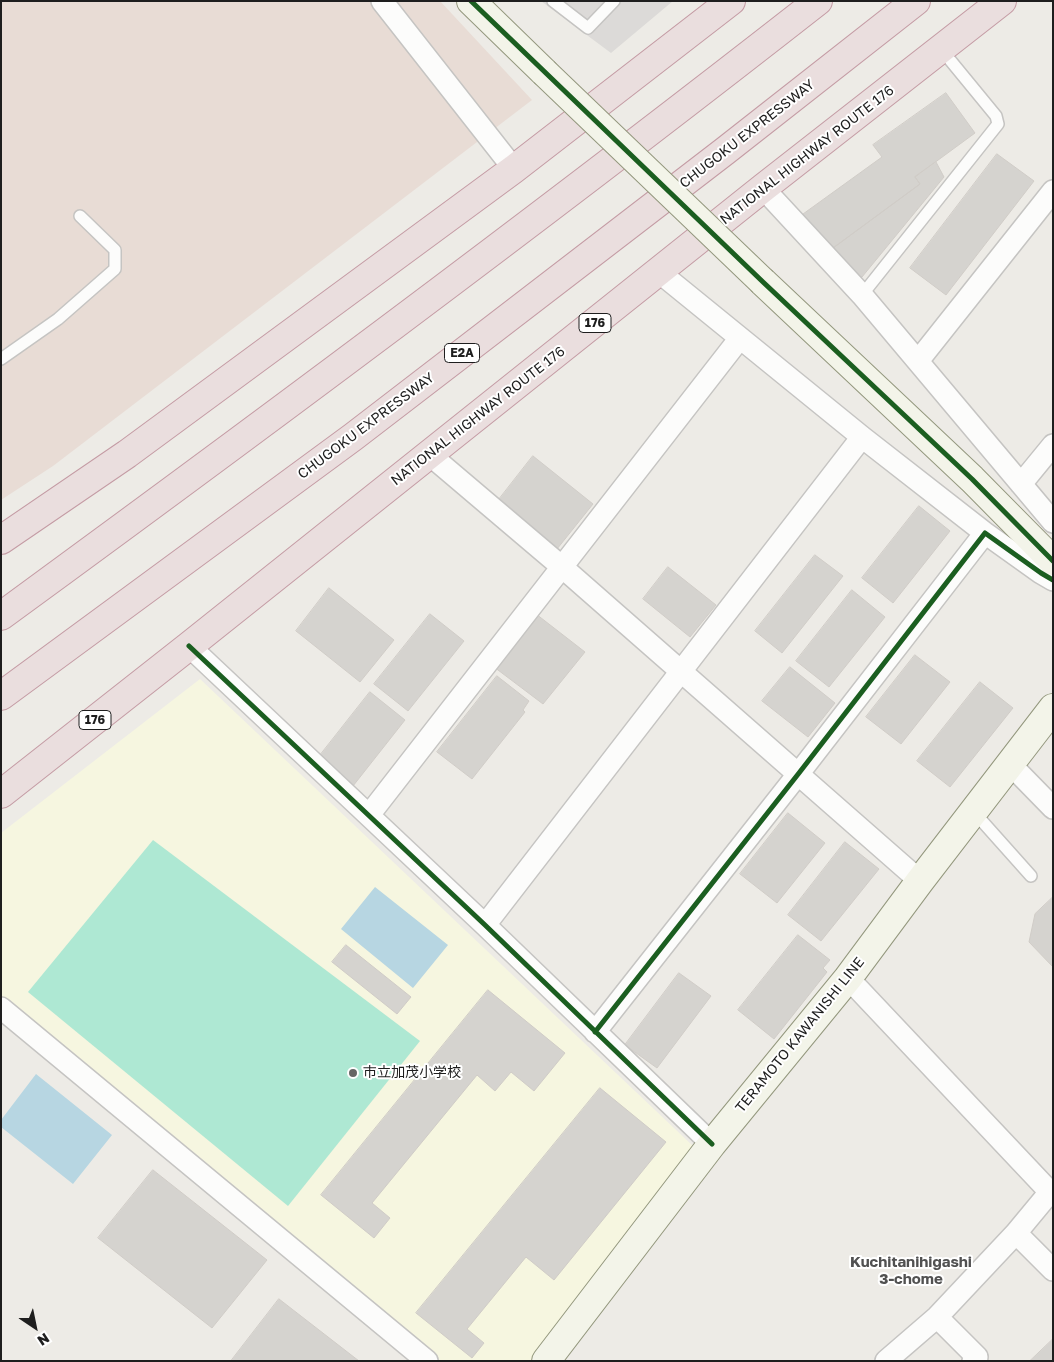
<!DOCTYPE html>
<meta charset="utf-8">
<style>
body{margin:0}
#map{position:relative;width:1054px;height:1362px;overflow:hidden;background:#edebe6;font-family:"Golos Text",sans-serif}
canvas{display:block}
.frame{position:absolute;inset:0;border:2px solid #1e1e1e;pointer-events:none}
.north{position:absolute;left:10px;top:1302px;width:50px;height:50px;-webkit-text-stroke:4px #fff;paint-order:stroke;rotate:146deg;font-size:14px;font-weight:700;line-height:20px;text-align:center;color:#1e1e1e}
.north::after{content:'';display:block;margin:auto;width:18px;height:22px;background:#1e1e1e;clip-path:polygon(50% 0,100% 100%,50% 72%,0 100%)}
</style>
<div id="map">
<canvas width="1054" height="1362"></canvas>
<div class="frame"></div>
<div class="north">N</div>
</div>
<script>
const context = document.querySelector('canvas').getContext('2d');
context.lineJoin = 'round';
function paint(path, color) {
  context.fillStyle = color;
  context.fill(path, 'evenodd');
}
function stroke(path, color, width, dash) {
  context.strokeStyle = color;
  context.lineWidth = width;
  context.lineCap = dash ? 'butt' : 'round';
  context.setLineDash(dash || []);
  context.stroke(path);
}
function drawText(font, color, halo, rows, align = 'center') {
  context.font = font + ' "Golos Text","Noto Sans JP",sans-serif';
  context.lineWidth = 4;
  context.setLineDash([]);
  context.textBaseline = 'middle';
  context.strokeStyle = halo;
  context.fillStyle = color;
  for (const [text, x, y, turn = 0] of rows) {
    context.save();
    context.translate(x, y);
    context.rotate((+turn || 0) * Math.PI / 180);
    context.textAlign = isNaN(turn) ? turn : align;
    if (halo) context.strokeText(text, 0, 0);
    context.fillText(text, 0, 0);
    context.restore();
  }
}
const residential = new Path2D(`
 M541,1H673L611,53Z`);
const education = new Path2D(`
 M200,679L693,1146V1152L531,1361H441L1,1000V833Z`);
const military = new Path2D(`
 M1,1H440L532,100L53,466L1,500Z`);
const pitch = new Path2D(`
 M153,840L420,1041L288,1206L28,992Z`);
const water = new Path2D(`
 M375,887L448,945L413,988L341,929Z
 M36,1074L112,1135L73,1184L1,1127V1120Z`);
const building = new Path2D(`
 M946,93L975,133L915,177L920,184L829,251L803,214L882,157L873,145Z
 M997,154L1034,181L946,295L910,268Z
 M936,162L944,177L862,277H854L833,248L920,184L915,177Z
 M533,456L593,504L557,549L497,502Z
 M919,506L950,531L893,603L862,578Z
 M815,555L843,576L782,653L755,631Z
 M668,567L716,605L690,637L643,599Z
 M329,588L394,640L360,682L296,631Z
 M852,590L885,617L829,687L796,661Z
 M430,614L464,641L408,711L374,684Z
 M536,614L585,652L543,704L494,667Z
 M915,655L950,682L901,744L866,717Z
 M790,667L835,703L808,737L762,701Z
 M497,676L529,701L523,710L525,712L472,779L437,752Z
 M980,682L1013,708L950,787L917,761Z
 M370,692L405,720L353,786L318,758Z
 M788,813L825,843L777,903L740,874Z
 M845,842L879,869L821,941L788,915Z
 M1053,897V967L1029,942L1035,914Z
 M798,935L830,960L823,968L827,972L774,1039L738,1010Z
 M346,945L411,997L397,1014L332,962Z
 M679,973L711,996L657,1068L625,1045Z
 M488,990L565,1053L534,1091L511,1072L495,1091L477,1075L372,1203L390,1218L374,1238L321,1195Z
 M600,1088L666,1142L554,1280L526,1257L467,1329L484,1343L472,1358L416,1313Z
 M153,1170L267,1260L212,1328L98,1238Z
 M279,1299L359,1361H231Z
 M1053,1339V1361H1030Z`);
const lane = new Path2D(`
 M553,1L588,28L614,1
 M862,295L998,124L996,116L941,49
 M1,359L58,319L115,269V250L80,216
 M973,811L1031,876`);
const street = new Path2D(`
 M382,1L514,169
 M763,188L862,295L1053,522
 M659,272L862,437L985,533
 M918,361L1053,191
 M430,455L562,567L920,881
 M1021,484L1053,445
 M189,646L485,925L712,1144
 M1010,764L1053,808
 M369,815L740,338
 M485,925L862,437
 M848,978L1050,1192L1016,1233L1053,1270
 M1,1008L427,1361
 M595,1032L799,773L985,533L1041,573L1053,580
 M937,1317L977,1357L973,1361
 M886,1361L937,1317L1016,1233`);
const secondary = new Path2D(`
 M471,1L544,72
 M763,282L972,479L1053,561
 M546,1361L712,1144L848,978L920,881L1053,708`);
const highway = new Path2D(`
 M1,540L127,454L514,169L731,1
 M1,616C276,415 550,211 818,1
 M1,696L353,437L725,151L916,1
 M1,794L189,646L763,188L1002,1`);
const secondaryBridge = new Path2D(`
 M544,72L763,282`);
const cycleway = new Path2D(`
 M471,1L763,282L972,479L1053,561
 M189,646L485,925L712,1144
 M595,1032L799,773L985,533L1041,573L1053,580`);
const markers = [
 [353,1073,5,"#666664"]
];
const shields = [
 [595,323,32],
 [462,353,35],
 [95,720,32]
];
const shieldNames = [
 ["176",595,323],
 ["E2A",462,353],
 ["176",95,720]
];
const streetNames = [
 ["CHUGOKU EXPRESSWAY",747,134,-38],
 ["NATIONAL HIGHWAY ROUTE 176",807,155,-38],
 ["NATIONAL HIGHWAY ROUTE 176",478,416,-38],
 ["CHUGOKU EXPRESSWAY",366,426,-37],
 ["TERAMOTO KAWANISHI LINE",800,1035,-51]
];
const poiNames = [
 ["市立加茂小学校",363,1073]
];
const neighbourhoodNames = [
 ["Kuchitanihigashi",911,1262],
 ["3-chome",911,1279]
];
paint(residential, '#dcdad8');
paint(education, '#f6f6e0');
paint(military, '#e8dcd5');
paint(pitch, '#aee8d3');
paint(water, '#b7d6e2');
paint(building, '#d5d3cf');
stroke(building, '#d0ccc7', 1);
stroke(lane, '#c5c4c2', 14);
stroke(street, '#c5c4c2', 24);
stroke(secondary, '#93977d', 30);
stroke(highway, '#c49ba4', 30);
stroke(lane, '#fcfcfb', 11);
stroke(street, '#fcfcfb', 21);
stroke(secondary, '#f3f4e9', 28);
stroke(highway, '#eadede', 28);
stroke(secondaryBridge, '#93977d', 30, []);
stroke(secondaryBridge, '#f3f4e9', 28);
stroke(cycleway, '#1b5e20', 5);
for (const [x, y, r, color] of markers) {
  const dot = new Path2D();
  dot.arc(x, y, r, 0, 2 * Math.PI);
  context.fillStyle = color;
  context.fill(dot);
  stroke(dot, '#fff', 2);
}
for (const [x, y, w] of shields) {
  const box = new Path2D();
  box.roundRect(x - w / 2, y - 9.5, w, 19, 4);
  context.fillStyle = '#fff';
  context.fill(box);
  stroke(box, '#1e1e1e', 1);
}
drawText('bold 12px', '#1e1e1e', null, shieldNames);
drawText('14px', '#1e1e1e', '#fff', streetNames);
drawText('14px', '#1e1e1e', '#fff', poiNames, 'left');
drawText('bold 15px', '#515151', '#fff', neighbourhoodNames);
</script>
